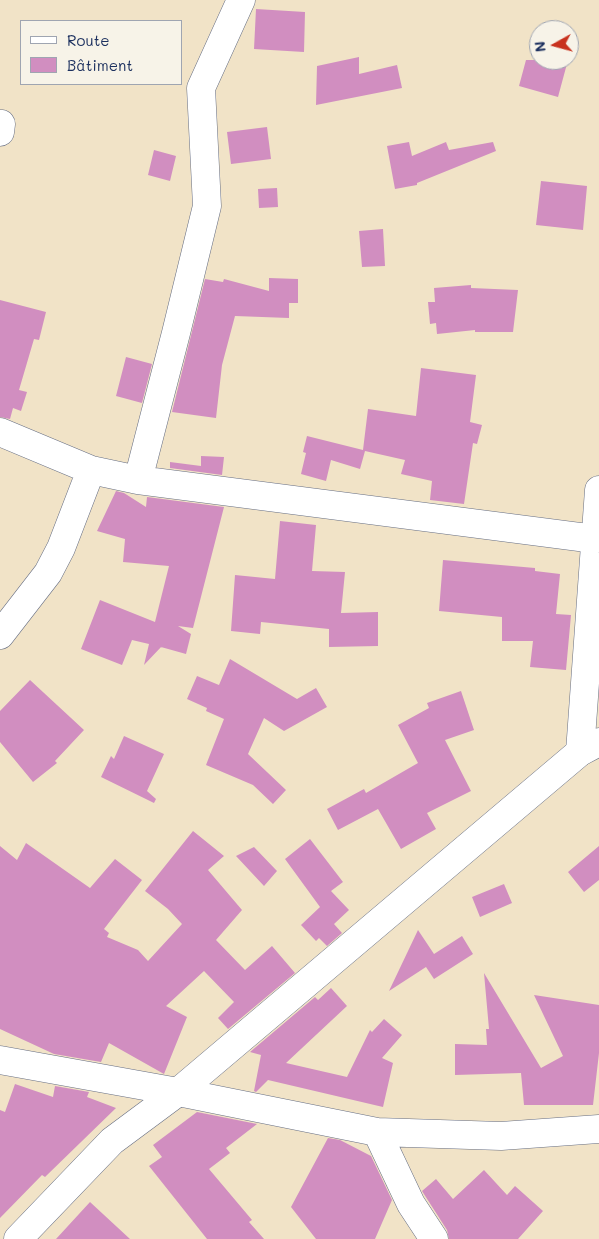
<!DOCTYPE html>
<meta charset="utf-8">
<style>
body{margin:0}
#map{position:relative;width:599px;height:1239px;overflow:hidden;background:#f1e3c7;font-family:Mali,sans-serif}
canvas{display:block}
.legend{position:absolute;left:20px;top:20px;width:162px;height:65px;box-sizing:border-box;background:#f7f3e8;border:1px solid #9fa5b1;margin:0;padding:6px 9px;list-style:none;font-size:15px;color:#1b2f5e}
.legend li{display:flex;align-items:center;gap:10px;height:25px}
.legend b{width:25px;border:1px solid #9fa5b1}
.north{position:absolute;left:529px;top:20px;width:50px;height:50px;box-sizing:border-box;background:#f7f3e8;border:1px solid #9fa5b1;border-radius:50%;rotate:263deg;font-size:14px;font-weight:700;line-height:20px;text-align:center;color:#1b2f5e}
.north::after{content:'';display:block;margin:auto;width:18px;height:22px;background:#c8321e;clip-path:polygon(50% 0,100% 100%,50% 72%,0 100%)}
</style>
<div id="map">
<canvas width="599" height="1239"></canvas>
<ul class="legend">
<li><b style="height:6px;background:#fff"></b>Route</li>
<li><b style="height:14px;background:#d18ec0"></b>Bâtiment</li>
</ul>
<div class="north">N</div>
</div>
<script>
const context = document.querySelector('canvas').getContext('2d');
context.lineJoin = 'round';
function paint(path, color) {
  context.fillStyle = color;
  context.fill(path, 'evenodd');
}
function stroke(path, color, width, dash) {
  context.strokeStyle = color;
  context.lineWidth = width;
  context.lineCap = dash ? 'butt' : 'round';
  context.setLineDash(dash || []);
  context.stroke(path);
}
const building = new Path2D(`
 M256,9L305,12L304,52L254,49Z
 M359,57V74L397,65L402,88L316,105L317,66Z
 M526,60H568L558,97L519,86Z
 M267,127L271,159L231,164L227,132Z
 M409,142L412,156L446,142L449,150L493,142L496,151L417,183V185L395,189L387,146Z
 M154,150L176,156L170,181L148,175Z
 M541,181L587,186L583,230L536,225Z
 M277,188L278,207L259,208L258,189Z
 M383,229L385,266L362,267L359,231Z
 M269,278L298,279V303H289V318L235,316L222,365L216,418L172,412L205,279L223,282L224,279L269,291Z
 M471,285V288L518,290L513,332H475V330L437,334L436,323L430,324L428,302H435L434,288Z
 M0,300L46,312L39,340L34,339L19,390L27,392L21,411L13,408L10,419L0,417Z
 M126,357L152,364L142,403L116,396Z
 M421,368L476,375L470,422L482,425L477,444L473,443L464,504L430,500L432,481L401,474L405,460L365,451L360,469L331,460L326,481L301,474L306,453L303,452L307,436L363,450L368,409L416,416Z
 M201,456L224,457L222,475L170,468V462L201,466Z
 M116,491L124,493L146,507L147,497L224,507L193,628L178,626L191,634L186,654L161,647L162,646L144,665L149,644L132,640L122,665L81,649L100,600L155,622L169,566L123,562L125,539L97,531Z
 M280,521L316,525L312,571L345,572L341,613L378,612V646L329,647V629L261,622L260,634L231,631L235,575L275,579Z
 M443,560L535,568V571L560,574L556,614L571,615L566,670L530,667L533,641H502V617L439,611Z
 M230,659L297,699L316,688L327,707L284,731L264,718L248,754L286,790L273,804L253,785L206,765L224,719L206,711L207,708L187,699L197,676L219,685Z
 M30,680L84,730L55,761L57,763L33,782L0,742V711Z
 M461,691L474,730L445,740L471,791L427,813L436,829L401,849L378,809L338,830L327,809L364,789L366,793L418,763L398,725L429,708L427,703Z
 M124,736L164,754L147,791L156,799L154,803L101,777L111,756L114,759Z
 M193,831L224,856L208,870L242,910L216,940L245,970L272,946L295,973L228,1029L218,1018L234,1002L204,971L166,1006L187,1017L164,1074L109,1043L101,1062L54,1054L0,1029V846L17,860L26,843L90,888L115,859L142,880L104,929L109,933L107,937L138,950L148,961L182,924L168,909L145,891Z
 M310,839L343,882L331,891L349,910L334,924L342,933L327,946L319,938L316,941L301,925L320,907L285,859Z
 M599,846V880L584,892L568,872Z
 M254,847L277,871L264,886L236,856Z
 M504,884L512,903L480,917L472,897Z
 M418,930L434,954L462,936L473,954L434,979L426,967L389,991Z
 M484,973L541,1068L563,1056L534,995L599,1005V1053L593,1105H524L521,1073L455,1075V1044L487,1045L486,1029H489Z
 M331,988L347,1006L286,1063L347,1077L370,1030L372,1032L384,1019L402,1035L382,1058L393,1063L383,1107L268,1080L256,1092L254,1091L261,1055L250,1052L315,997L318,1000Z
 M15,1084L53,1097L55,1086L89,1092L87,1097L116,1108L45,1177L42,1175L0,1218V1110L5,1112Z
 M197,1112L257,1124L226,1148L230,1153L209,1169L252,1220L249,1222L264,1239H207L149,1166L162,1157L153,1145Z
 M328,1138L340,1140L371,1156L392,1200L375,1239H316L291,1207Z
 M484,1170L507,1195L515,1186L543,1211L518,1239H449L447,1230L422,1191L436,1179L453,1199Z
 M90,1202L130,1239H56Z`);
const minor = new Path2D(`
 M0,132L1,124
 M0,432L91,470L138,480L595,539
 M138,480L176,333L207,206L201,88L241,0
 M0,635L48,573L61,548L91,470
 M580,752L599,490
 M0,1060L178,1092L377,1132L501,1136L599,1129
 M377,1132L411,1204L434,1239`);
const major = new Path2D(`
 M18,1239L112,1141L178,1092L580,752L599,742`);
paint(building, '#d18ec0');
stroke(minor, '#666e83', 29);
stroke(major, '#666e83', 29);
stroke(minor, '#fff', 28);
stroke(major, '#fff', 28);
</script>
